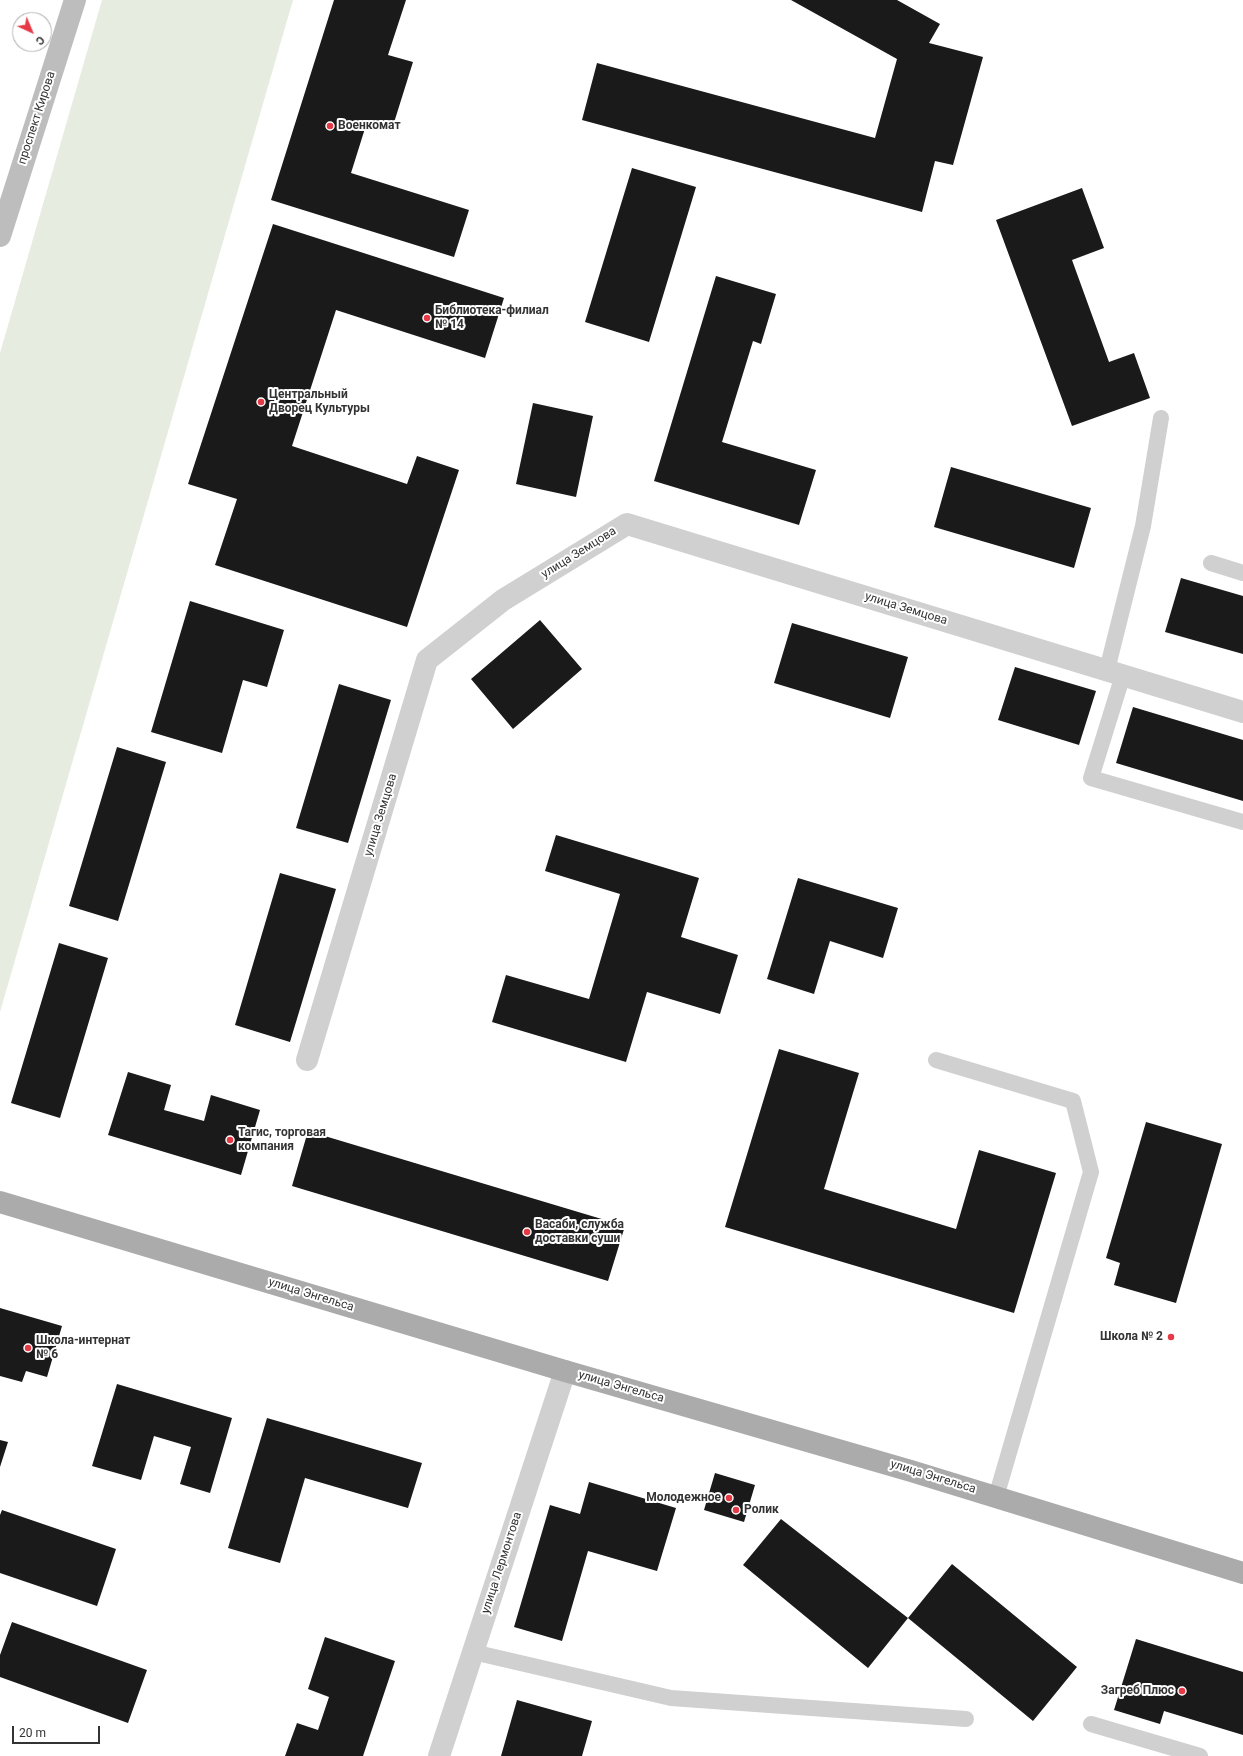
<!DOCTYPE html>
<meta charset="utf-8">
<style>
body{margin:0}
#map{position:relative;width:1243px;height:1756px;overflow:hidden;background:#fff;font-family:Roboto,sans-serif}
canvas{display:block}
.north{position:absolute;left:12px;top:12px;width:40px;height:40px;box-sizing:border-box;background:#fff;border:1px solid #adadad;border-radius:50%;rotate:136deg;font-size:11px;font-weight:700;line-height:16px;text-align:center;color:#333}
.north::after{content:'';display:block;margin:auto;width:14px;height:18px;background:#e63946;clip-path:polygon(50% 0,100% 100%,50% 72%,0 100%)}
.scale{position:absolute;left:12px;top:1726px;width:88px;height:18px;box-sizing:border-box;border:2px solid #333;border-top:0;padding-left:5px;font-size:12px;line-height:14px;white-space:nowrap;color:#333;-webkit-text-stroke:3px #fff;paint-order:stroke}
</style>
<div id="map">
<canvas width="1243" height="1756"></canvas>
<div class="north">С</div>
<div class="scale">20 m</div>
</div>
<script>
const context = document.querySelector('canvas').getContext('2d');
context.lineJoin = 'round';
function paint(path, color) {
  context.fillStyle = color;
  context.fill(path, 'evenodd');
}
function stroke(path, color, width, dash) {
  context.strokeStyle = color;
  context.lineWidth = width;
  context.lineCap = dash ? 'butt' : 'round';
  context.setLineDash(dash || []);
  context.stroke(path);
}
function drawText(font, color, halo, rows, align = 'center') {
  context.font = font + ' Roboto,sans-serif';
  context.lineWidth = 4;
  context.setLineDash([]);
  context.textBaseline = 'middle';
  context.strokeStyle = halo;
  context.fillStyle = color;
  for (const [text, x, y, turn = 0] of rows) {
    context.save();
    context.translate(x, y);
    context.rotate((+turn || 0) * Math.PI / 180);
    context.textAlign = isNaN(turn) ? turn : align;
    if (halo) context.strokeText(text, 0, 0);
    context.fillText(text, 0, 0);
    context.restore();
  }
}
const green = new Path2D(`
 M102,0H293L0,1012V353Z`);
const building = new Path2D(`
 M334,0H406L388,55L413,62L392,129L367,122L351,173L469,210L454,257L271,200Z
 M791,0H897L940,24L929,43L983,57L953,165L935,161L922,212L582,120L597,63L875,138L897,59Z
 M632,168L696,187L649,342L585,322Z
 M1082,188L1104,248L1072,260L1109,362L1134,353L1150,398L1072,426L996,220Z
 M273,224L504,298L485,358L336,310L292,446L407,484L417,456L459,470L407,627L215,565L237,499L188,484Z
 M716,276L776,294L761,344L753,341L722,442L816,470L799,525L654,481Z
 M533,403L593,416L576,497L516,484Z
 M951,467L1091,508L1074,568L934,527Z
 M1181,578L1243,596V654L1165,632Z
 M190,601L284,630L267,687L243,680L222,753L151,732Z
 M540,620L582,669L513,729L471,679Z
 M792,623L908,657L890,718L774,683Z
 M1015,667L1096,691L1079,745L998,720Z
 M339,684L391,700L348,843L296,828Z
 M1133,707L1243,740V801L1116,763Z
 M117,747L166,762L118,921L69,906Z
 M556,835L699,878L681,937L738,955L720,1014L647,992L626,1062L492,1022L506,975L589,999L620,894L545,871Z
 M280,873L336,889L290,1042L235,1025Z
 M798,878L898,908L883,958L830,941L814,994L767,979Z
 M59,943L108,958L60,1118L11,1103Z
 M779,1049L859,1073L824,1189L956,1229L979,1150L1056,1173L1014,1313L725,1227Z
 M128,1072L171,1085L164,1110L204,1121L211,1095L260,1110L241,1175L108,1135Z
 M1146,1122L1222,1144L1176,1303L1114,1285L1120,1263L1106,1258Z
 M308,1131L625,1226L608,1281L292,1186Z
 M0,1308L62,1326L47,1377L26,1371L22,1382L0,1376Z
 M117,1384L232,1418L210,1493L180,1484L191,1447L154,1436L141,1480L92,1466Z
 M267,1418L422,1463L408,1508L305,1478L280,1563L228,1548Z
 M0,1440L8,1442L0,1467Z
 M715,1473L755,1485L744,1522L704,1510Z
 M589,1482L676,1508L657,1571L588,1551L562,1641L514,1627L550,1505L580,1514Z
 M2,1510L116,1549L97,1606L0,1573V1515Z
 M781,1519L908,1618L952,1564L1077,1667L1033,1721L908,1618L868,1668L743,1565Z
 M12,1622L147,1670L128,1723L0,1677V1655Z
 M325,1637L395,1661L363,1756H285L297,1723L318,1730L329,1697L308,1689Z
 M1136,1639L1243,1672V1735L1164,1711L1160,1724L1114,1710Z
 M517,1700L592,1721L582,1756H501Z`);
const lane = new Path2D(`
 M1211,563L1243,573
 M1107,670L1143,526L1161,418
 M1123,675L1091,778L1243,822
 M936,1060L1073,1101L1091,1172L996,1497
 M473,1652L671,1698L966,1719
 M1091,1724L1200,1756`);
const street = new Path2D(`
 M307,1060L427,660L503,600L627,524L1243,712
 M439,1756L565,1371`);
const secondary = new Path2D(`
 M0,236L75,0`);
const primary = new Path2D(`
 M0,1202L565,1371L911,1471L1243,1573`);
const markers = [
 [330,126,4,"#e63946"],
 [427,318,4,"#e63946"],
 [261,402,4,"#e63946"],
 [230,1140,4,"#e63946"],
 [527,1232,4,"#e63946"],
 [1171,1337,4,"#e63946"],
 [28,1348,4,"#e63946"],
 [729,1498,4,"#e63946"],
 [736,1510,4,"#e63946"],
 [1182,1691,4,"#e63946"]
];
const streetNames = [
 ["проспект Кирова",37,118,-72],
 ["улица Земцова",579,553,-32],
 ["улица Земцова",906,609,17],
 ["улица Земцова",381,815,-73],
 ["улица Энгельса",311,1295,17],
 ["улица Энгельса",621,1387,16],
 ["улица Энгельса",933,1477,17],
 ["улица Лермонтова",502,1563,-72]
];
const poiNames = [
 ["Военкомат",338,126],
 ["Библиотека-филиал",435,311],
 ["№ 14",435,325],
 ["Центральный",269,395],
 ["Дворец Культуры",269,409],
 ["Тагис, торговая",238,1133],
 ["компания",238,1147],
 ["Васаби, служба",535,1225],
 ["доставки суши",535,1239],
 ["Школа № 2",1163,1337,"right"],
 ["Школа-интернат",36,1341],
 ["№ 6",36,1355],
 ["Молодежное",721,1498,"right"],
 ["Ролик",744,1510],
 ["Загреб Плюс",1174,1691,"right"]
];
paint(green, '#e6ecdf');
paint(building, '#1a1a1a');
stroke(lane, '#d0d0d0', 16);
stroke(street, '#d0d0d0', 22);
stroke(secondary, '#bdbdbd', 22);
stroke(primary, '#ababab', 22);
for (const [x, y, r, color] of markers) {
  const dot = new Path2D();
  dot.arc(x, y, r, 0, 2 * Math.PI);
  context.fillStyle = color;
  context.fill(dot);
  stroke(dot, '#fff', 1.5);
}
drawText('12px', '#333', '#fff', streetNames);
drawText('bold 12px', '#333', '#fff', poiNames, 'left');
</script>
